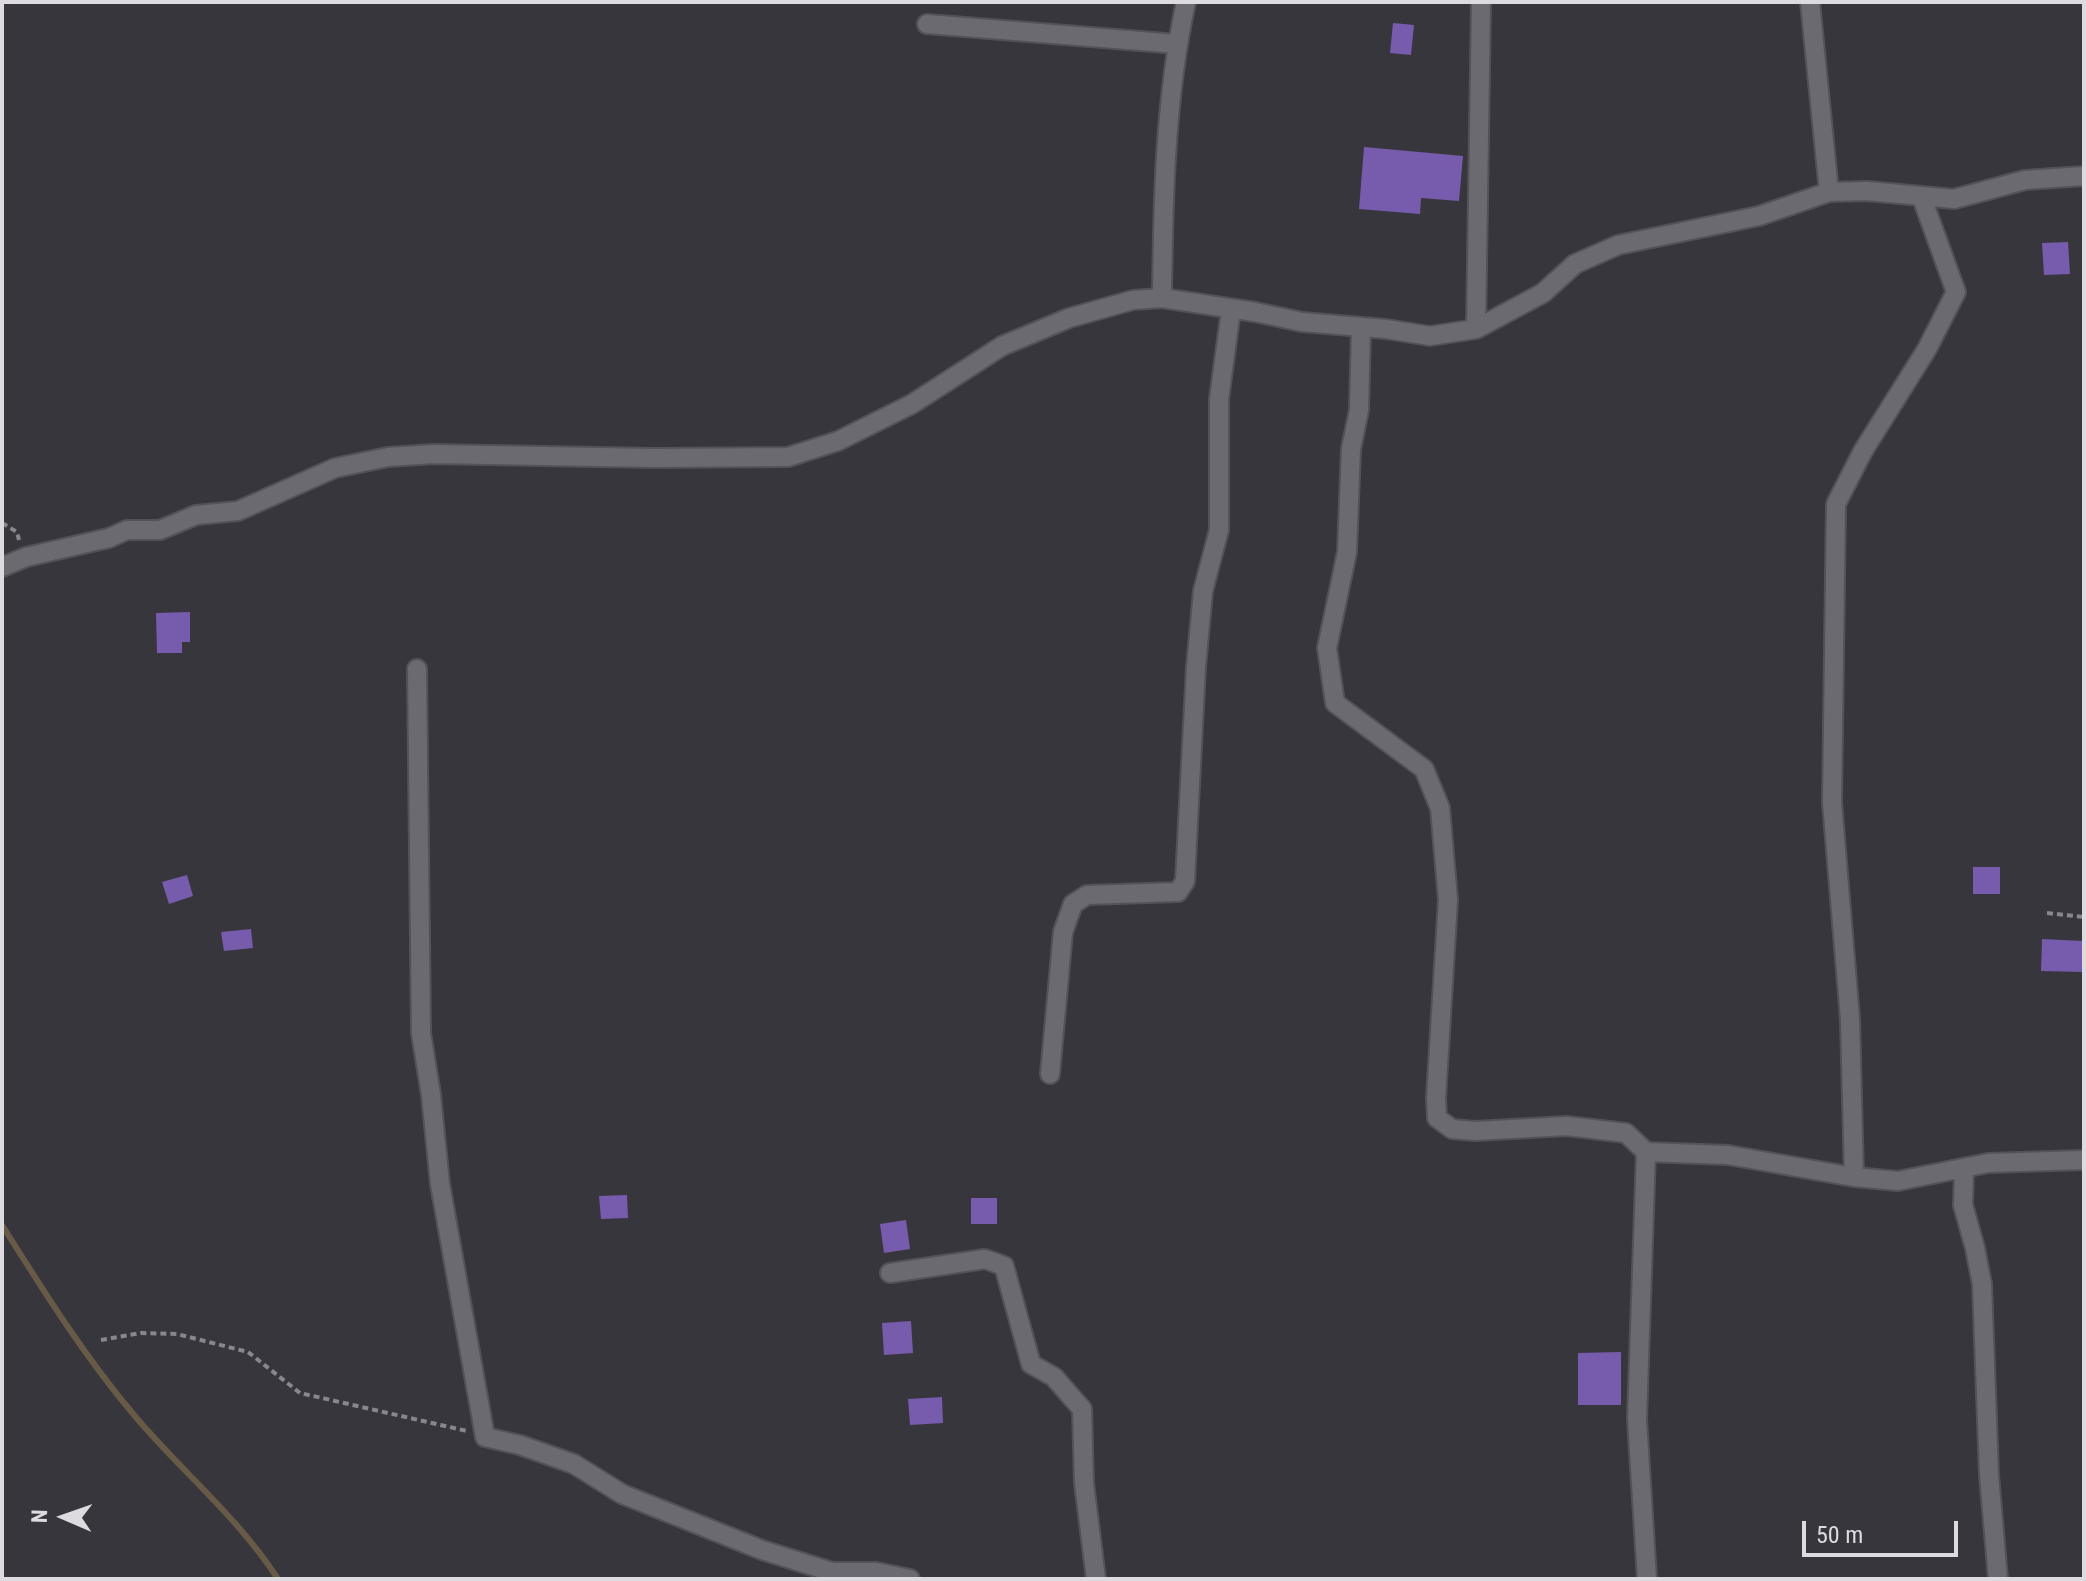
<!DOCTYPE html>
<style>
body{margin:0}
#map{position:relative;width:2086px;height:1581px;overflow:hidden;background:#38363d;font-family:"Roboto Condensed",sans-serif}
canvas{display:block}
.frame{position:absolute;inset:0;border:4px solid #dddbe0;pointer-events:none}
.north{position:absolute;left:24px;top:1477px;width:80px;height:80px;-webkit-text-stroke:6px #38363d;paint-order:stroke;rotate:272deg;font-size:22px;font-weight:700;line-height:32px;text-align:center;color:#dddbe0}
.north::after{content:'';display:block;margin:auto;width:28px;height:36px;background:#dddbe0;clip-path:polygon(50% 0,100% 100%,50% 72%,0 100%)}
.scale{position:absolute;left:1802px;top:1521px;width:156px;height:36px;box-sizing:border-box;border:4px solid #dddbe0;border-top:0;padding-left:10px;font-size:24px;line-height:28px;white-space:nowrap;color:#dddbe0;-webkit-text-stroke:6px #38363d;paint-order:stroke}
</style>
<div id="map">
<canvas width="2086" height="1581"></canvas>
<div class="frame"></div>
<div class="north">N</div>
<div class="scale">50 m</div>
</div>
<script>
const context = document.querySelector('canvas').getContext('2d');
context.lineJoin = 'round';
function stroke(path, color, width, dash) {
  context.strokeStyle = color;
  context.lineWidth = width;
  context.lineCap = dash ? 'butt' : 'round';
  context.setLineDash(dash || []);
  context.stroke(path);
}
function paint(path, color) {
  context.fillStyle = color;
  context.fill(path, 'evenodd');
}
const stream = new Path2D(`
 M2,1225C43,1290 84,1356 134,1415C181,1471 238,1517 278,1579`);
const building = new Path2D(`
 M1393,23L1414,25L1411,55L1390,53Z
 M1364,147L1463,156L1459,201L1421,198L1420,214L1359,209Z
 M2068,242L2070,274L2044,275L2042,243Z
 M190,612V642H182V653H157L156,613Z
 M1973,867H2000V894H1973Z
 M187,875L193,896L169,904L162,882Z
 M251,929L253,948L224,951L221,932Z
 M2042,939L2084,941L2083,972L2041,971Z
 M627,1195L628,1218L601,1219L599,1196Z
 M971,1198H997V1224H971Z
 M906,1220L910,1249L884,1253L880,1224Z
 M911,1321L913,1353L884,1355L882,1323Z
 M1621,1352V1405H1578V1353Z
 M942,1397L943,1423L910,1425L908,1399Z`);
const path = new Path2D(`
 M2,523L17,532L19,540
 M2047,913L2084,917
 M101,1340L141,1333L177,1334L248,1352L300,1393L467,1431`);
const street = new Path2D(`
 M1810,2L1829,192
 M927,24L1178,44
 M1162,298C1163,200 1165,98 1186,2
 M1361,328L1359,410L1351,449L1347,552L1327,648L1335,703L1424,769L1440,808L1448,900L1436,1098L1437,1118L1452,1129L1475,1131L1567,1126L1626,1133L1646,1152L1728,1155L1854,1177L1898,1181L1988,1163L2084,1160
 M1476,329L1481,2
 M2,567L26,557L109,538L127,530H160L196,515L238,511L335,468L388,457L434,454L653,458L788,457L838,441L912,404L1002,346L1069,318L1133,300L1162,298L1255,312L1302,322L1386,329L1430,336L1476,329L1543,293L1575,264L1618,245L1759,216L1829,192L1867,191L1954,199L2025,180L2084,176
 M417,669L421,1033L431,1095L440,1184L485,1437L520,1445L574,1464L622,1494L762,1550L832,1572H876L910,1579
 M1050,1074L1063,932L1073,904L1087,895L1178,892L1185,881L1196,667L1203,591L1219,530V399L1231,310
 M1646,1152L1637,1419L1647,1579
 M1964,1169L1963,1205L1975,1248L1982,1284L1989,1475L1998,1579
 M1854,1177L1850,1019L1832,802L1836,504L1863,451L1927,349L1956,292L1922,198
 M890,1273L985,1259L1004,1266L1031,1364L1054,1377L1082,1409L1084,1483L1096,1579`);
stroke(stream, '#675a47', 6);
paint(building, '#775bac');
stroke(street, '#545259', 22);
stroke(path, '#89878d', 4, [6, 4]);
stroke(street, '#6c6a71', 18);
</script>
